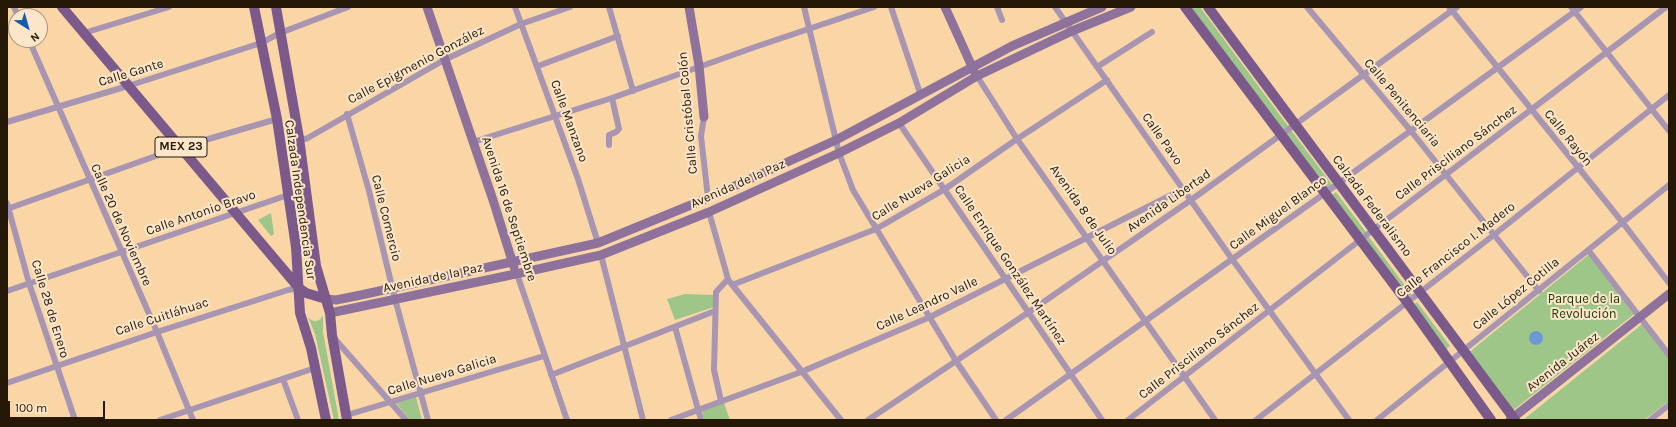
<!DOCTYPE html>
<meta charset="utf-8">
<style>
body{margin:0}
#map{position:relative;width:1676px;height:427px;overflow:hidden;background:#fad6a6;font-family:Karla,sans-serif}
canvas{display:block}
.frame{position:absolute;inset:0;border:8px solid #251806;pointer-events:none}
.north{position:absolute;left:8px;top:8px;width:40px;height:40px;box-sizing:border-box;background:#fbe6ca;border:1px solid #a5947c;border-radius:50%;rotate:143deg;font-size:11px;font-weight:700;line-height:16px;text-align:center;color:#251806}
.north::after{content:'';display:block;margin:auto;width:14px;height:18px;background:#135dac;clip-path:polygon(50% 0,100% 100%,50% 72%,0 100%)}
.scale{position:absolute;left:8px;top:401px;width:97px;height:18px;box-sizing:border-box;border:2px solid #251806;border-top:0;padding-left:5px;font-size:12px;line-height:14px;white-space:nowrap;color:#251806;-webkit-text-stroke:3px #fbe6ca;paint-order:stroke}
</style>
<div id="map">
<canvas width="1676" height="427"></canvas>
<div class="frame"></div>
<div class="north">N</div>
<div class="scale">100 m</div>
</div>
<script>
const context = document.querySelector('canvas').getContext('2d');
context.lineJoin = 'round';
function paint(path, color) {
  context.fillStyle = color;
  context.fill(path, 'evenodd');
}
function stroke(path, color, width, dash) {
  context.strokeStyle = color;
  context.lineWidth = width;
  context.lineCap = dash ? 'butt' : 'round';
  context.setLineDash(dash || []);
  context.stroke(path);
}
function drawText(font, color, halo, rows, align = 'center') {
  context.font = font + ' Karla,sans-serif';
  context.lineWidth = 4;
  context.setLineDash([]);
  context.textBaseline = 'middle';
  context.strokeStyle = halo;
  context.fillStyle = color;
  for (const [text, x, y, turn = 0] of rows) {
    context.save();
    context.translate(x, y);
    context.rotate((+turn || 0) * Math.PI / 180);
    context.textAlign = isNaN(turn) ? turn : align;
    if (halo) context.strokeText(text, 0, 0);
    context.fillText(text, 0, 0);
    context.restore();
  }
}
const green = new Path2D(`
 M1190,7H1200L1288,126L1282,131Z
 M1291,130L1333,186L1326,191L1285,135Z
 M1336,192L1366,232L1360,236L1330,196Z
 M271,213L274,234L271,236L258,220Z
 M1369,237L1412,295L1406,300L1363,241Z
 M1592,252L1638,311L1511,412L1467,354Z
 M685,294L714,295V307L675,320L667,299Z
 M1417,302L1450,346L1444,351L1411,306Z
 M323,315V332L339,420H334L315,334L308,317C313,323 320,322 323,315Z
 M1646,321L1669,350V401L1644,420H1523Z
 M416,397L422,420H410L396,403Z
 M724,403L730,420H704L702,414L703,411Z`);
const water = new Path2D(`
 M1529 338a7 7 0 1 1 14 0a7 7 0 1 1-14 0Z`);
const street = new Path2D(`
 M14,7L18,16
 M515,7L578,179L598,243
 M609,7L633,91
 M804,7L839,153L853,190L956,361L996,420
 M891,7L921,96
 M997,7L1002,20
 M1055,7L1232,259L1349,420
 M1307,7L1411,131L1539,291
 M1449,7L1623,223L1669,283
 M1571,7L1669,131
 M84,33L169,7
 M29,40L157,332L193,420
 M538,66L618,36
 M1097,67L1152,32
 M977,76L1017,139L1215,420
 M347,114L369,191L395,299L428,420
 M704,117L701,136L708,198
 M7,122L128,86L261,43L280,33L348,7
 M899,123L1102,420
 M299,138L306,139L444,60L521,24L570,7
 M473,142L612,98L755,47L874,7
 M609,145V135L616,132L619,129L612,98
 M7,203L29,283L75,420
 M7,209L181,147L277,119
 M709,212L728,279L716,292L714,370L721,401
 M1589,251L1669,355
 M601,255L643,420
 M517,274L567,420
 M730,282L841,420
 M732,285L876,229L945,189L1017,139L1107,80
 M7,291L288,195
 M675,327L701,420
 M334,338L406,420
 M551,375L715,311
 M283,379L298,420
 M7,383L157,332L288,290L299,288
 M347,415L544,356
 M160,420L315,368
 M671,420L801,372L930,317L1183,189
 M868,420L1029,312L1191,200L1457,7
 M1006,420L1321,196L1581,7
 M1128,420L1373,230L1666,7
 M1256,420L1495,234L1669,95
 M1377,420L1669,185
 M1650,420L1669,405`);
const secondary = new Path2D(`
 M427,7L493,200L514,267
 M689,7L699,66L704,117
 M945,7L974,71
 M326,299L336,300L361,295L598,243L708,198L836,140L1012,46L1102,7
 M330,313L525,272L601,255L709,212L839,153L899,123L977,76L1072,31L1131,7
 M1510,420L1669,294`);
const primary = new Path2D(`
 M62,7L299,288L306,293L326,299
 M254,7L277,119L296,247L300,313L311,348L326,420
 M276,7L299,138L316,266L330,313L332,335L347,420
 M1185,7L1407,302L1491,420
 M1208,7L1515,420`);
const shields = [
 [181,147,52]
];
const shieldNames = [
 ["MEX 23",181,147]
];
const streetNames = [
 ["Calle Epigmenio González",416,65,-28],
 ["Calle Gante",131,73,-17],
 ["Calle Penitenciaria",1402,103,50],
 ["Calle Cristóbal Colón",688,113,-95],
 ["Calle Manzano",569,121,70],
 ["Calle Rayón",1568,138,51],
 ["Calle Pavo",1162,139,55],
 ["Calle Prisciliano Sánchez",1456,153,-37],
 ["Avenida de la Paz",738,184,-24],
 ["Calle Nueva Galicia",921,188,-32],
 ["Calzada Independencia Sur",300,200,82],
 ["Avenida Libertad",1169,201,-35],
 ["Calzada Federalismo",1372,206,53],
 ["Avenida 16 de Septiembre",509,209,72],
 ["Avenida 8 de Julio",1083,210,55],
 ["Calle Antonio Bravo",201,213,-19],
 ["Calle Miguel Blanco",1278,213,-36],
 ["Calle Comercio",386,218,76],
 ["Calle 20 de Noviembre",121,225,66],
 ["Calle Francisco I. Madero",1456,250,-38],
 ["Calle Enrique González Martínez",1010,265,56],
 ["Avenida de la Paz",433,278,-12],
 ["Calle López Cotilla",1516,294,-39],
 ["Calle Leandro Valle",927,304,-25],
 ["Calle 28 de Enero",50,309,73],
 ["Calle Cuitláhuac",162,317,-18],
 ["Calle Prisciliano Sánchez",1199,351,-38],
 ["Avenida Juárez",1563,362,-38],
 ["Calle Nueva Galicia",442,375,-17]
];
const parkNames = [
 ["Parque de la",1584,299],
 ["Revolución",1584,314]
];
paint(green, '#9fc689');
paint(water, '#6b99d4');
stroke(street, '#a895b1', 6);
stroke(secondary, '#8e729b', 9);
stroke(primary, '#7b598b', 10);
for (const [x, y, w] of shields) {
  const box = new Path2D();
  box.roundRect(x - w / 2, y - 10, w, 20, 3);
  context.fillStyle = '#fbe6ca';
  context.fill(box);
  stroke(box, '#251806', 1);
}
drawText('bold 12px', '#251806', null, shieldNames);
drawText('13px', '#251806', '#fbe6ca', streetNames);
drawText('13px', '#1b3606', '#fbe6ca', parkNames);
</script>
